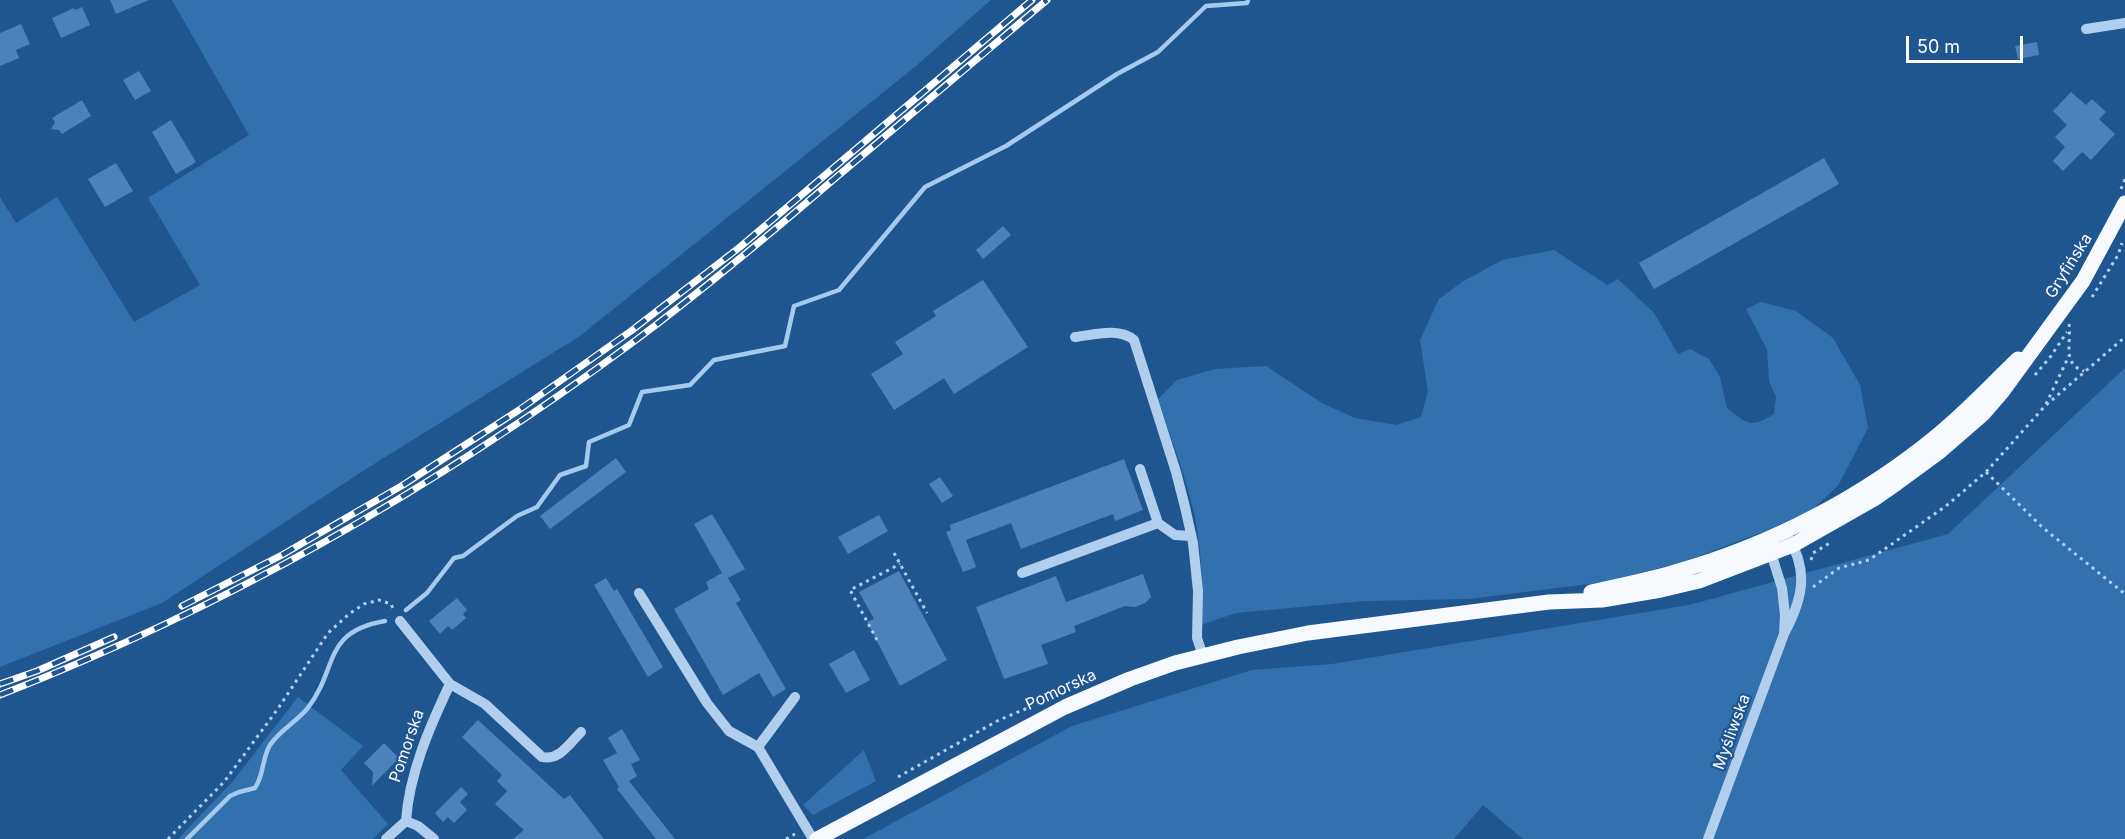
<!DOCTYPE html>
<meta charset="utf-8">
<style>
body{margin:0}
#map{position:relative;width:2125px;height:839px;overflow:hidden;background:#205690;font-family:Inter,sans-serif}
canvas{display:block}
.scale{position:absolute;left:1906px;top:36px;width:117px;height:27px;box-sizing:border-box;border:3px solid #fff;border-top:0;padding-left:8px;font-size:18px;line-height:21px;white-space:nowrap;color:#fff;-webkit-text-stroke:4px #205690;paint-order:stroke}
</style>
<div id="map">
<canvas width="2125" height="839"></canvas>
<div class="scale">50 m</div>
</div>
<script>
const context = document.querySelector('canvas').getContext('2d');
context.lineJoin = 'round';
function paint(path, color) {
  context.fillStyle = color;
  context.fill(path, 'evenodd');
}
function stroke(path, color, width, dash) {
  context.strokeStyle = color;
  context.lineWidth = width;
  context.lineCap = dash ? 'butt' : 'round';
  context.setLineDash(dash || []);
  context.stroke(path);
}
function drawText(font, color, halo, rows, align = 'center') {
  context.font = font + ' Inter,sans-serif';
  context.lineWidth = 4.5;
  context.setLineDash([]);
  context.textBaseline = 'middle';
  context.strokeStyle = halo;
  context.fillStyle = color;
  for (const [text, x, y, turn = 0] of rows) {
    context.save();
    context.translate(x, y);
    context.rotate((+turn || 0) * Math.PI / 180);
    context.textAlign = isNaN(turn) ? turn : align;
    if (halo) context.strokeText(text, 0, 0);
    context.fillText(text, 0, 0);
    context.restore();
  }
}
const green = new Path2D(`
 M172,0H991L916,66L580,336L366,469L162,603L0,667V197L16,223L57,197L134,322L200,285L148,198L249,135Z
 M1554,250L1607,285L1618,279L1654,313L1678,354L1690,349L1709,359L1720,377L1727,408C1748,424 1750,429 1774,414L1776,397L1769,381L1767,350L1746,309L1761,302L1796,311L1833,338L1860,385L1868,428L1838,486L1812,510L1765,531L1686,561L1605,582L1469,599L1364,601L1236,613L1201,625C1203,584 1202,540 1191,501C1182,466 1169,433 1158,399L1177,380L1215,369L1266,366L1322,403L1355,418L1396,425L1421,417L1428,391L1420,340L1439,299L1462,282L1502,260Z
 M2125,368V839H1523L1483,805L1454,839H863L1072,726L1252,670L1332,664L1689,605L1948,534Z
 M298,697L363,746L341,770L388,824L373,839H178L233,781Z
 M864,750L876,781L813,815L803,805Z`);
const stream = new Path2D(`
 M406,610L427,593L454,558L463,556L517,516L537,507L560,475L586,466L589,442L629,425L642,392L690,385L714,360L785,346L794,306L839,290L925,187L1006,146L1117,74L1158,52L1206,6L1247,3L1248,0
 M187,839L230,796L239,792L255,788C264,775 262,758 270,745C279,731 296,722 307,709C339,669 321,632 385,621`);
const building = new Path2D(`
 M110,0H149L116,14Z
 M82,7L90,25L61,38L52,18L74,8L75,10Z
 M21,24L30,44L16,50L19,58L0,66V33Z
 M2037,42L2039,55L2018,59L2015,46Z
 M139,71L151,91L135,100L123,80Z
 M2071,92L2086,105L2092,99L2106,112L2099,119L2115,134L2091,160L2082,152L2063,171L2053,161L2065,147L2055,137L2067,125L2053,111Z
 M82,100L91,116L62,134L59,130L51,129L55,122L52,118Z
 M171,120L196,162L176,174L152,132Z
 M1824,158L1839,184L1654,289L1639,263Z
 M116,163L133,191L105,207L88,179Z
 M1003,226L1011,235L983,259L976,250Z
 M983,280L1028,347L954,394L944,378L894,410L871,374L903,354L895,342L936,316L933,311Z
 M616,458L626,472L550,529L540,516Z
 M1124,459L1143,510L1115,521L1113,514L1021,549L1011,523L966,540L976,567L963,572L946,532L951,530L950,525Z
 M940,477L953,496L942,503L929,484Z
 M712,514L745,569L728,578L741,600L736,603L786,689L773,697L759,673L723,695L674,609L709,589L706,582L722,573L694,524Z
 M879,515L888,531L848,554L838,537Z
 M899,571L947,660L900,686L867,622L874,619L859,592Z
 M1143,574L1151,597L1145,603L1135,607L1125,606L1074,626L1076,632L1041,645L1048,664L1004,679L976,607L1056,576L1066,602Z
 M606,578L614,591L617,589L663,667L648,677L594,585Z
 M457,598L467,610L463,614L466,618L452,630L448,626L440,634L429,621Z
 M854,650L870,680L846,693L829,664Z
 M478,720L564,799L570,795L604,839H513L524,830L495,804L507,791L497,781L502,775L462,737Z
 M622,729L640,760L631,764L637,776L629,781L675,839H656L617,789L619,787L603,760L617,753L608,738Z
 M384,743L399,758L372,786L373,772L364,763Z
 M461,787L468,794L460,802L467,810L454,823L448,817L443,822L435,813Z`);
const path = new Path2D(`
 M2121,189L2125,179
 M2092,297L2118,255L2122,243
 M2069,324C2072,341 2061,364 2084,371
 M2035,375L2051,356L2067,332
 M2046,404L2069,356
 M1986,472L2042,527L2125,594
 M894,553L927,613
 M1811,560L1813,553L1830,543
 M1813,587L1839,568L1869,560L1946,506L1986,472L2045,406L2125,337
 M877,640L850,590L900,564
 M898,777L999,720L1030,707
 M168,839L224,782L277,710L328,633L349,614L364,604L379,600L391,604L394,611
 M786,839L795,834`);
const minor = new Path2D(`
 M2086,29L2125,23
 M1075,337C1093,335 1119,327 1134,340L1176,472L1185,507L1193,543L1198,591L1197,638L1203,656
 M1140,469L1158,523
 M1022,573L1158,523L1175,535L1191,536
 M639,593L707,703L729,731L758,747L813,839
 M400,621L450,684L485,704L542,757C559,761 570,743 581,732
 M758,747L795,697
 M406,821C409,774 430,726 450,684
 M386,839L406,821L418,826L434,839
 M1708,839L1784,634C1801,602 1810,573 1789,539L1778,534L1771,553L1782,588L1785,615L1784,634`);
const major = new Path2D(`
 M1591,592C1619,586 1648,580 1675,572C1771,545 1863,497 1939,434C1967,411 1992,384 2018,359
 M817,839L1065,707L1130,679L1175,663L1238,647L1308,633L1549,602L1602,600L1661,590L1699,581L1793,545L1874,499L1897,483L1938,453L1983,414L2002,392L2083,281L2125,203`);
const rail = new Path2D(`
 M182,606L282,555L403,485L519,410L631,331L740,247L1032,0
 M0,684L37,671L114,637
 M0,695C227,607 440,485 636,340C704,289 769,235 833,180C905,120 976,60 1047,0`);
const streetNames = [
 ["Gryfińska",2069,266,-58],
 ["Pomorska",1061,690,-25],
 ["Myśliwska",1732,732,-70],
 ["Pomorska",407,746,-71]
];
paint(green, '#3370ae');
stroke(stream, '#a4caee', 4.5);
paint(building, '#4c81b9');
stroke(path, '#b0ceed', 3, [3, 4.5]);
stroke(minor, '#b0ceed', 10);
stroke(major, '#f6faff', 15);
stroke(rail, '#fff', 7);
stroke(rail, '#205690', 4.5, [14]);
drawText('16px', '#fff', '#205690', streetNames);
</script>
